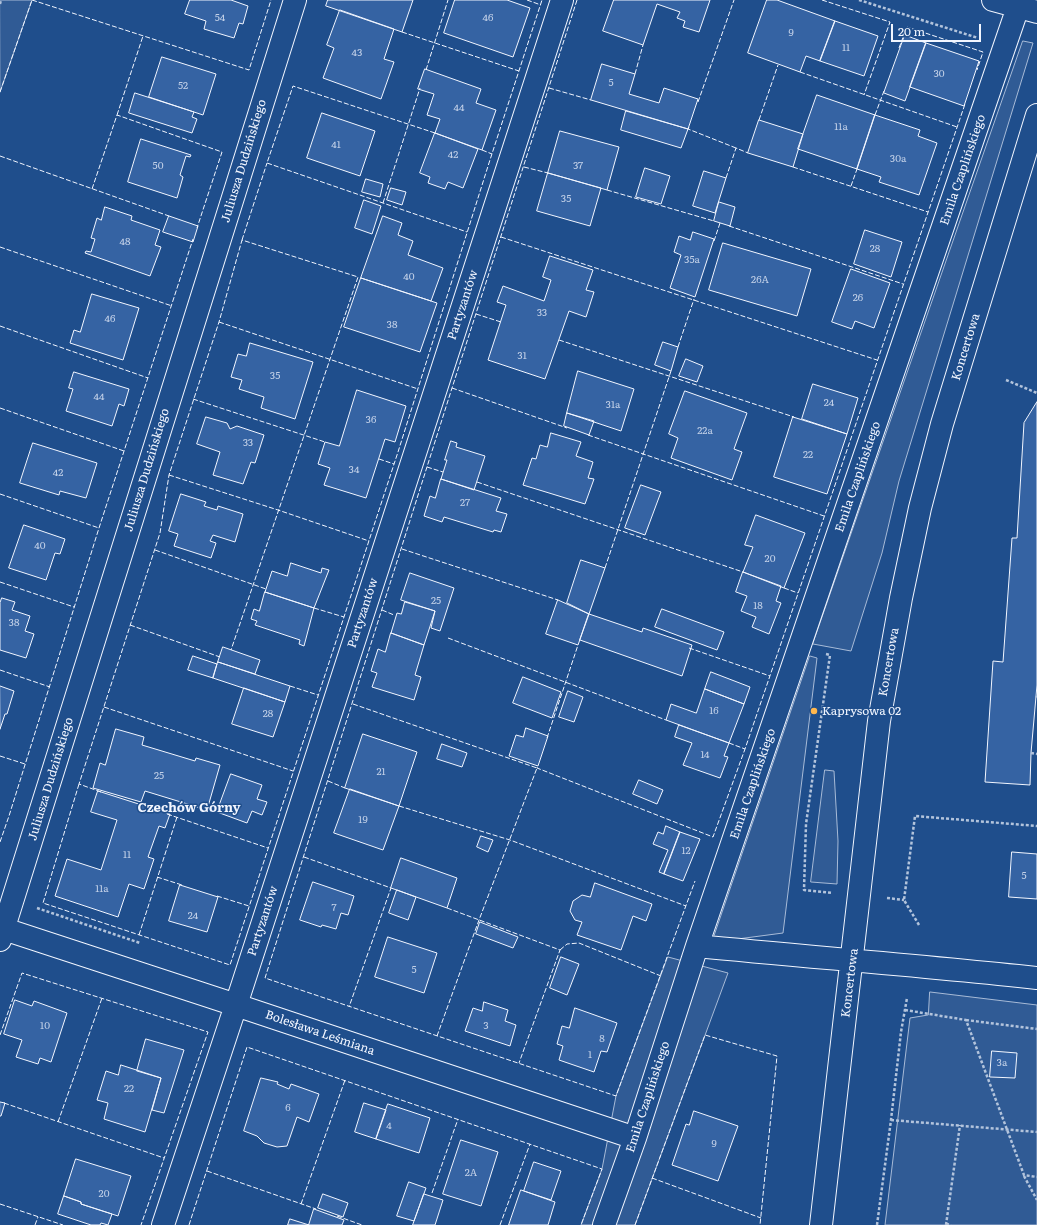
<!DOCTYPE html>
<meta charset="utf-8">
<style>
body{margin:0}
#map{position:relative;width:1037px;height:1225px;overflow:hidden;background:#1f4e8c;font-family:Literata,serif}
canvas{display:block}
.scale{position:absolute;left:891px;top:24px;width:90px;height:18px;box-sizing:border-box;border:2px solid #f2f6ff;border-top:0;padding-left:5px;font-size:12px;line-height:14px;white-space:nowrap;color:#f2f6ff;-webkit-text-stroke:3px #1f4e8c;paint-order:stroke}
</style>
<div id="map">
<canvas width="1037" height="1225"></canvas>
<div class="scale">20 m</div>
</div>
<script>
const context = document.querySelector('canvas').getContext('2d');
context.lineJoin = 'round';
function paint(path, color) {
  context.fillStyle = color;
  context.fill(path, 'evenodd');
}
function stroke(path, color, width, dash) {
  context.strokeStyle = color;
  context.lineWidth = width;
  context.lineCap = dash ? 'butt' : 'round';
  context.setLineDash(dash || []);
  context.stroke(path);
}
function drawText(font, color, halo, rows, align = 'center') {
  context.font = font + ' Literata,serif';
  context.lineWidth = 3;
  context.setLineDash([]);
  context.textBaseline = 'middle';
  context.strokeStyle = halo;
  context.fillStyle = color;
  for (const [text, x, y, turn = 0] of rows) {
    context.save();
    context.translate(x, y);
    context.rotate((+turn || 0) * Math.PI / 180);
    context.textAlign = isNaN(turn) ? turn : align;
    if (halo) context.strokeText(text, 0, 0);
    context.fillText(text, 0, 0);
    context.restore();
  }
}
const green = new Path2D(`
 M0,0H32L0,92Z
 M1023,41L1033,43L899,481L882,553L851,651L813,644Z
 M810,656L817,658L783,933L730,940L714,937Z
 M825,770L834,771L838,841L837,884L811,882Z
 M668,957L728,973L635,1225H581L602,1169L616,1096Z
 M930,992L1037,1005V1225H885L910,1018L928,1015Z`);
const building = new Path2D(`
 M190,0H231L248,6L243,24L239,23L234,38L204,29L206,21L185,14Z
 M328,0H413L402,32L326,6Z
 M455,0H507L530,8L513,57L444,33Z
 M614,0H710L699,32L683,27L685,21L677,18L680,12L657,4L643,45L603,31Z
 M767,0H777L835,21L820,61L806,56L800,72L748,53Z
 M340,10L394,29L384,59L394,62L381,99L323,78L334,48L327,45Z
 M835,21L878,36L864,76L820,61Z
 M905,35L926,43L905,101L884,93Z
 M926,43L979,61L964,106L910,87Z
 M162,57L216,74L203,115L149,97Z
 M602,64L635,74L629,94L659,103L664,88L698,99L688,129L591,100Z
 M425,69L481,89L476,103L496,110L482,150L435,133L440,119L427,115L434,94L418,89Z
 M135,93L194,112L192,117L197,119L192,133L129,113Z
 M817,95L875,115L857,169L798,149Z
 M626,111L688,129L681,148L621,130Z
 M322,113L375,131L360,176L307,158Z
 M875,115L920,130L918,136L937,143L919,195L879,182L881,177L857,169Z
 M759,120L803,134L793,167L748,153Z
 M560,131L619,147L607,190L548,173Z
 M435,133L478,149L463,188L448,182L445,189L428,183L430,177L420,173Z
 M141,139L191,155L190,157L186,156L180,175L183,177L177,198L128,182Z
 M645,168L670,176L661,204L636,197Z
 M704,171L726,178L715,213L693,206Z
 M548,173L601,188L590,226L537,211Z
 M366,179L383,184L380,197L362,192Z
 M391,188L406,192L402,205L387,200Z
 M364,200L381,206L372,234L355,228Z
 M719,202L735,207L730,226L714,221Z
 M105,207L132,216L131,220L160,230L155,245L161,247L150,276L85,253L86,251L91,252L95,239L91,238L97,218L101,220Z
 M169,216L198,226L193,242L163,232Z
 M383,216L402,223L398,235L413,241L408,255L443,268L431,301L361,278Z
 M865,230L902,242L891,277L854,264Z
 M693,232L714,239L695,297L670,288L681,255L674,252L679,236L690,240Z
 M723,243L811,269L797,316L709,290Z
 M550,256L593,270L586,290L594,292L586,317L569,311L545,379L488,360L506,305L497,302L503,286L544,301L551,280L543,277Z
 M851,269L890,283L874,328L855,321L852,329L832,322Z
 M361,278L437,303L420,352L344,327Z
 M92,294L139,308L123,360L70,343L74,330L80,332Z
 M663,342L678,347L671,371L655,365Z
 M250,343L313,362L295,419L261,408L264,397L239,389L242,380L231,377L238,354L246,356Z
 M686,359L703,366L697,382L679,376Z
 M578,371L634,389L621,431L567,413Z
 M74,372L129,389L124,406L119,404L112,426L66,411L73,389L69,388Z
 M813,384L858,398L847,434L802,419Z
 M357,390L406,406L395,442L385,439L366,498L324,485L330,468L318,464L325,442L339,446Z
 M685,391L747,413L734,449L742,452L732,480L671,458L678,438L669,434Z
 M1037,402V685L1031,753L1030,785L985,782L993,661L1003,662L1012,538H1017L1024,423Z
 M567,413L594,421L589,435L564,426Z
 M206,417L227,423L230,429L237,426L264,435L255,463L251,462L243,484L213,475L220,452L197,444Z
 M793,417L847,434L827,494L774,477Z
 M551,433L581,442L576,456L593,462L588,478L594,479L585,504L523,485L532,458L536,459L540,445L547,447Z
 M451,441L457,443L456,447L485,456L474,490L441,479L447,460H445Z
 M33,443L97,463L86,498L60,491L59,495L20,483Z
 M441,479L501,498L496,511L507,514L501,532L494,530L493,532L444,517L442,522L424,516L430,496L435,498Z
 M641,485L661,492L645,535L625,528Z
 M181,494L206,502L204,506L217,510L218,506L243,514L235,542L213,535L210,541L216,543L211,558L174,546L178,534L169,531Z
 M756,515L805,533L784,588L743,572L753,547L745,545Z
 M24,525L65,539L60,554L55,553L46,580L9,568Z
 M581,560L605,568L589,614L567,603Z
 M291,563L321,573L322,568L329,570L314,608L265,592L272,571L287,576Z
 M743,572L781,586L776,601L781,603L769,634L752,627L756,617L741,611L747,596L736,592Z
 M410,573L454,588L440,631L431,628L435,611L401,600Z
 M265,592L314,608L304,646L299,644L300,640L255,625L257,621L251,619L254,609L259,611Z
 M2,598L15,602L12,610L30,616L25,631L34,634L26,658L0,650V603Z
 M558,600L589,614L578,645L546,634Z
 M405,602L435,611L424,645L391,633L397,613L401,614Z
 M662,609L724,632L717,650L655,627Z
 M589,614L642,632L643,628L692,645L682,676L580,640Z
 M391,633L424,645L415,675L421,677L414,700L372,687L377,673L371,671L378,649L385,652Z
 M223,647L260,660L255,674L218,662Z
 M193,656L217,664L213,678L188,670Z
 M218,662L290,686L285,702L213,678Z
 M711,672L750,687L744,704L705,689Z
 M523,677L561,692L552,718L513,703Z
 M0,686L14,691L7,714H5L0,729Z
 M244,688L285,702L273,737L232,724Z
 M705,689L744,704L729,743L666,720L671,704L696,713Z
 M568,691L583,697L574,722L559,717Z
 M679,725L729,743L724,756L728,757L720,778L683,765L692,743L675,737Z
 M526,728L548,736L538,766L509,756L516,735L523,737Z
 M116,729L144,737L142,745L195,761L196,758L220,765L207,810L145,791L141,802L93,788L100,763L105,765Z
 M363,734L417,752L399,806L345,788Z
 M442,744L467,753L462,767L437,759Z
 M231,774L262,785L257,799L267,802L262,815L252,811L247,823L217,812Z
 M639,780L663,790L657,804L633,794Z
 M350,789L399,806L383,850L334,833Z
 M98,791L170,814L165,828L159,826L148,857L154,859L144,889L129,884L118,917L55,896L67,859L101,870L117,820L91,812Z
 M666,826L680,832L664,874L659,872L668,850L653,844L658,832L663,834Z
 M680,832L700,839L683,881L664,874Z
 M481,836L493,840L488,852L477,847Z
 M1012,852L1037,854V899L1009,897Z
 M401,858L457,878L447,908L391,888Z
 M313,882L354,896L348,915L341,913L336,929L322,925L321,927L300,920Z
 M595,883L652,904L646,921L633,916L621,950L577,935L582,922L575,920L570,911L573,901L582,895L590,897Z
 M180,885L218,897L207,932L169,921Z
 M397,890L416,897L408,920L389,913Z
 M480,922L518,937L513,948L476,934Z
 M388,937L437,953L424,993L375,977Z
 M561,957L579,964L567,995L550,988Z
 M15,1000L32,1006L34,1001L67,1013L51,1062L40,1058L38,1064L16,1057L22,1040L4,1034Z
 M484,1002L508,1010L505,1021L516,1025L510,1046L465,1031L473,1008L482,1011Z
 M575,1008L617,1023L607,1052L601,1051L594,1072L559,1060L563,1046L557,1044L562,1026L569,1028Z
 M146,1039L184,1050L164,1113L152,1110L161,1078L137,1071Z
 M992,1051L1017,1053L1015,1078L990,1077Z
 M121,1065L161,1078L145,1132L104,1119L108,1103L97,1100L106,1071L118,1075Z
 M261,1078L278,1082L277,1084L289,1089L291,1084L319,1094L309,1122L297,1117L287,1146L277,1147L264,1143L257,1136L244,1131Z
 M0,1102L5,1103L1,1116H0Z
 M364,1103L386,1110L376,1139L355,1132Z
 M388,1104L430,1118L419,1153L376,1139Z
 M694,1111L738,1126L718,1181L672,1165L686,1124L689,1125Z
 M461,1140L498,1152L481,1206L443,1194Z
 M76,1159L131,1176L118,1216L81,1204V1202L64,1196Z
 M534,1162L561,1171L551,1200L524,1191Z
 M409,1182L426,1188L414,1221L397,1216Z
 M521,1190L555,1202L548,1225H509Z
 M323,1194L348,1203L343,1217L318,1208Z
 M424,1194L443,1200L435,1225H413Z
 M64,1196L81,1202V1204L112,1214L108,1225L101,1223L100,1225H91L58,1214Z
 M314,1209L344,1220L342,1225H309Z
 M290,1219L309,1225H288Z`);
const path = new Path2D(`
 M859,0L978,38
 M0,4L1,0
 M1006,380L1037,393
 M826,654L830,655L806,824L804,890L833,893
 M1036,696L1037,697
 M1031,753L1037,754
 M887,898L904,900
 M37,908L140,943
 M919,925L904,900L915,816L1037,826
 M905,1010L966,1020L1024,1175L1037,1177
 M966,1020L1037,1029
 M891,1120L1037,1132
 M1024,1176L1037,1200
 M946,1224L951,1225
 M877,1225L891,1120L901,1032L907,998
 M946,1225L960,1125`);
const minor = new Path2D(`
 M993,0L1037,12
 M4,929L236,1005L635,1138
 M0,940L295,0
 M697,946C810,957 924,966 1037,978
 M163,1225L236,1005L562,0
 M604,1225L635,1138L697,946L1018,7
 M821,1225L879,721L901,598L920,508L942,424L1037,115`);
const fence = new Path2D(`
 M32,0L249,70L271,0
 M527,0L541,5
 M577,0L452,388L265,978L616,1096L695,881
 M822,0L890,22L864,95
 M402,32L519,71
 M899,48L907,27L983,52L977,70
 M426,70L448,0
 M800,72L957,127
 M635,74L643,45
 M549,88L591,100
 M0,92L32,0
 M698,102L734,0
 M117,115L143,36
 M875,115L884,91
 M759,120L778,65
 M689,127L688,129L736,148
 M435,133L293,86L267,163L467,232
 M482,150L492,154
 M0,156L169,216
 M524,167L548,173
 M793,167L928,212
 M726,178L736,148L748,153
 M851,186L857,169
 M92,189L117,115L222,152L197,228
 M607,190L714,221
 M383,203L420,88
 M729,226L903,284
 M501,237L877,360
 M242,240L267,163
 M714,241L720,223H721
 M0,247L172,306
 M476,314L501,322
 M219,322L418,389
 M0,326L148,378
 M559,340L794,417
 M678,347L694,299
 M452,388L567,428
 M193,399L325,442
 M0,408L124,451
 M588,435L824,516
 M379,459L394,464
 M427,467L443,472
 M169,475L278,510L369,541
 M477,482L743,572
 M0,494L99,528
 M402,549L558,600
 M155,550L266,589
 M605,568L671,371
 M0,582L74,607
 M784,588L798,593
 M314,608L344,617
 M382,610L394,615
 M130,625L220,657
 M448,638L666,720
 M689,648L770,676
 M0,670L50,687
 M290,686L318,695
 M353,704L537,768L479,920L437,1036
 M104,707L293,771
 M547,738L578,645
 M729,743L745,749L965,104
 M0,756L25,764
 M537,767V768L713,837L745,749
 M328,781L345,788
 M79,784L43,903L230,965L398,452L489,163L542,0
 M101,792L79,784L160,533L169,475L219,322L242,240L358,277L231,650
 M399,806L510,840L686,906
 M167,814L268,848
 M0,842L9,816L99,528L193,239
 M304,857L391,888L349,1007
 M157,877L182,885
 M217,896L249,906
 M447,908L560,950L519,1063
 M139,935L177,817
 M560,950L567,944L579,943L661,976
 M0,1035L22,973L208,1032L141,1225
 M4,1103L164,1158
 M58,1122L102,998
 M207,1171L316,1209
 M652,1178L761,1218
 M432,1193L458,1119
 M0,1204L63,1225
 M301,1204L345,1080
 M337,1216L362,1225
 M35,1225L38,1217
 M189,1225L247,1047L602,1169L581,1225
 M500,1225L530,1144
 M635,1225L705,1035L777,1056L760,1225`);
const markers = [
 [814,711,4,"#ffb74d"]
];
const numberNames = [
 ["54",220,18],
 ["46",488,18],
 ["9",791,33],
 ["11",846,48],
 ["43",357,53],
 ["30",939,74],
 ["5",611,83],
 ["52",183,86],
 ["44",459,108],
 ["11a",841,127],
 ["41",336,145],
 ["42",453,155],
 ["30a",898,159],
 ["50",158,166],
 ["37",578,166],
 ["35",566,199],
 ["48",125,242],
 ["28",875,249],
 ["35a",692,260],
 ["40",409,277],
 ["26A",760,280],
 ["26",858,298],
 ["33",542,313],
 ["46",110,319],
 ["38",392,325],
 ["31",522,356],
 ["35",275,376],
 ["44",99,397],
 ["24",829,403],
 ["31a",613,405],
 ["36",371,420],
 ["22a",705,431],
 ["33",248,443],
 ["22",808,455],
 ["34",354,470],
 ["42",58,473],
 ["27",465,503],
 ["40",40,546],
 ["20",770,559],
 ["25",436,601],
 ["18",758,606],
 ["38",14,623],
 ["16",714,711],
 ["28",268,714],
 ["14",705,755],
 ["21",381,772],
 ["25",159,776],
 ["19",363,820],
 ["12",686,851],
 ["11",127,855],
 ["5",1024,876],
 ["11a",102,889],
 ["7",334,908],
 ["24",193,916],
 ["5",414,970],
 ["10",45,1026],
 ["3",486,1026],
 ["8",602,1039],
 ["1",590,1055],
 ["3a",1002,1063],
 ["22",129,1089],
 ["6",288,1108],
 ["4",389,1126],
 ["9",714,1144],
 ["2A",471,1173],
 ["20",104,1194]
];
const streetNames = [
 ["Juliusza Dudzińskiego",244,161,-73],
 ["Emila Czaplińskiego",963,170,-71],
 ["Partyzantów",463,305,-72],
 ["Koncertowa",966,347,-73],
 ["Juliusza Dudzińskiego",147,470,-73],
 ["Emila Czaplińskiego",858,477,-71],
 ["Partyzantów",363,613,-72],
 ["Koncertowa",889,662,-80],
 ["Juliusza Dudzińskiego",51,779,-73],
 ["Emila Czaplińskiego",753,784,-71],
 ["Partyzantów",263,921,-72],
 ["Koncertowa",850,983,-83],
 ["Bolesława Leśmiana",320,1033,19],
 ["Emila Czaplińskiego",648,1097,-72]
];
const poiNames = [
 ["Kaprysowa 02",822,711]
];
const neighbourhoodNames = [
 ["Czechów Górny",189,808]
];
paint(green, '#305b95');
stroke(green, '#a8bbd7', 1);
paint(building, '#3563a3');
stroke(building, '#f2f6ff', 1);
stroke(minor, '#f2f6ff', 24);
stroke(path, '#b3c4dc', 2.5, [3, 2]);
stroke(minor, '#1f4e8c', 22);
stroke(fence, '#f2f6ff', 1, [5, 2]);
for (const [x, y, r, color] of markers) {
  const dot = new Path2D();
  dot.arc(x, y, r, 0, 2 * Math.PI);
  context.fillStyle = color;
  context.fill(dot);
  stroke(dot, '#1f4e8c', 1.5);
}
drawText('10px', '#c3d1e8', null, numberNames);
drawText('12px', '#f2f6ff', '#1f4e8c', streetNames);
drawText('12px', '#f2f6ff', '#1f4e8c', poiNames, 'left');
drawText('bold 13px', '#f2f6ff', '#1f4e8c', neighbourhoodNames);
</script>
